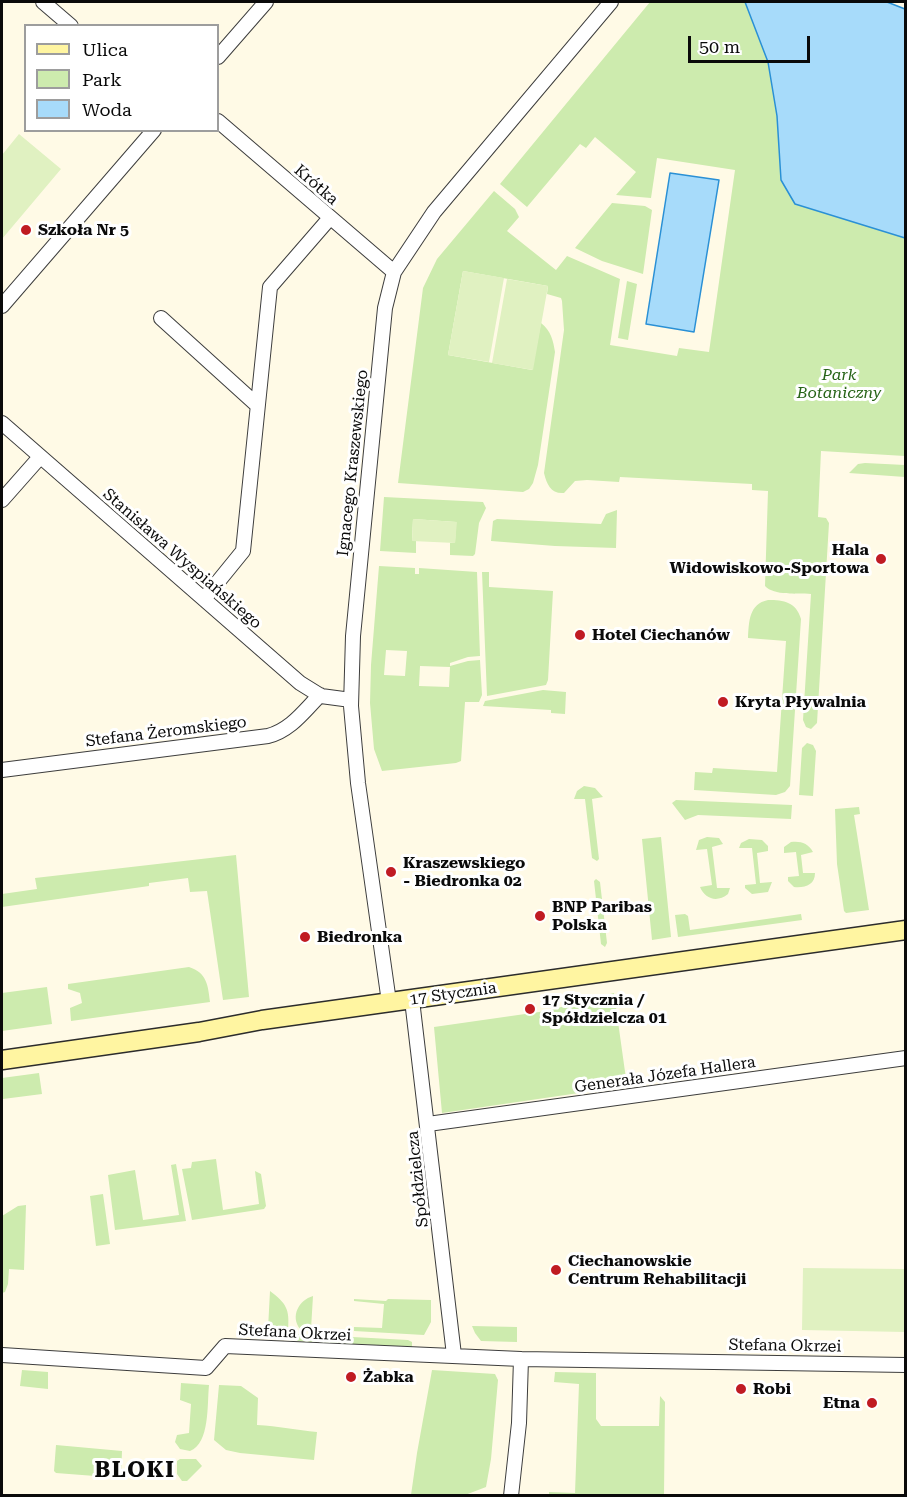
<!DOCTYPE html>
<meta charset="utf-8">
<style>
body{margin:0}
#map{position:relative;width:907px;height:1497px;overflow:hidden;background:#fffae6;font-family:"Roboto Serif",serif}
canvas{display:block}
.frame{position:absolute;inset:0;border:3px solid #0a0a0a;pointer-events:none}
.legend{position:absolute;left:24px;top:24px;width:195px;height:108px;box-sizing:border-box;background:#fff;border:2px solid #9d9d9d;margin:0;padding:8px 10px;list-style:none;font-size:18px;color:#0a0a0a}
.legend li{display:flex;align-items:center;gap:12px;height:30px}
.legend b{width:30px;border:2px solid #9d9d9d}
.scale{position:absolute;left:688px;top:36px;width:122px;height:27px;box-sizing:border-box;border:3px solid #0a0a0a;border-top:0;padding-left:8px;font-size:18px;line-height:21px;white-space:nowrap;color:#0a0a0a;-webkit-text-stroke:4px #fff;paint-order:stroke}
</style>
<div id="map">
<canvas width="907" height="1497"></canvas>
<div class="frame"></div>
<ul class="legend">
<li><b style="height:8px;background:#fff5a1"></b>Ulica</li>
<li><b style="height:16px;background:#cdebae"></b>Park</li>
<li><b style="height:16px;background:#a7dbfa"></b>Woda</li>
</ul>
<div class="scale">50 m</div>
</div>
<script>
const context = document.querySelector('canvas').getContext('2d');
context.lineJoin = 'round';
function paint(path, color) {
  context.fillStyle = color;
  context.fill(path, 'evenodd');
}
function stroke(path, color, width, dash) {
  context.strokeStyle = color;
  context.lineWidth = width;
  context.lineCap = dash ? 'butt' : 'round';
  context.setLineDash(dash || []);
  context.stroke(path);
}
function drawText(font, color, halo, rows, align = 'center') {
  context.font = font + ' "Roboto Serif",serif';
  context.lineWidth = 6;
  context.setLineDash([]);
  context.textBaseline = 'middle';
  context.strokeStyle = halo;
  context.fillStyle = color;
  for (const [text, x, y, turn = 0] of rows) {
    context.save();
    context.translate(x, y);
    context.rotate((+turn || 0) * Math.PI / 180);
    context.textAlign = isNaN(turn) ? turn : align;
    if (halo) context.strokeText(text, 0, 0);
    context.fillText(text, 0, 0);
    context.restore();
  }
}
const green = new Path2D(`
 M650,2H750L905,232V456L821,451L818,517L826,518L829,523L817,723L811,729L806,727L803,720L811,594C798,593 774,596 765,586L768,491L752,490V484L620,477L619,482L587,480L575,481L564,493C551,494 547,485 544,473L564,330L562,301L561,298L547,294L548,286L463,271L448,355L532,370L541,323C551,331 553,340 555,352L538,465L533,483L529,489L523,492L398,483L423,288L437,259L494,191L515,209L519,217L507,231L556,270L567,256L620,279L610,345L677,356L679,348L709,352L735,170L657,158L651,198L616,195L636,172L595,137L586,148L580,144L527,207L500,184Z
 M612,203L645,206L652,210L643,274L602,261L575,248Z
 M627,281L637,284L628,340L618,338Z
 M865,463L905,465V477L849,473L858,464Z
 M384,497L483,502L486,508L479,523L475,554L473,556L450,555V543H455L456,522L413,519L412,540L416,541V553L380,551Z
 M617,510L616,548L555,546L491,541L493,521L497,519L601,524L606,514Z
 M379,566L415,568V574H419V568L477,572L480,656L468,657L450,663V666L468,661L480,660L482,695L479,702H465L461,761L456,763L382,771L374,749L370,703L371,665ZM386,650L407,651L405,676L384,675ZM420,666L450,667L449,687L419,686Z
 M482,572H489V587L553,591L548,680L546,685L487,696Z
 M768,600C784,600 796,602 801,619L790,786L785,792L776,795L694,790L695,772L712,773L713,768L777,772L786,641L748,638C749,621 749,604 768,600Z
 M543,690L566,692L565,714L551,713V710L483,706L485,701Z
 M807,743L813,745L816,751L813,796L799,795L802,748Z
 M584,786L595,788L603,797L592,799L599,859L597,861L592,858L585,799H574L577,791Z
 M676,800L792,805L791,819L698,815L685,820L672,803Z
 M859,807L860,814L854,815L869,910L846,913L844,911L837,864L835,809Z
 M661,837L671,937L652,940L642,839Z
 M707,837L719,838L723,844L712,847L717,888H730L728,894C717,903 705,899 700,887L712,885L707,849L696,850L699,840Z
 M749,839L762,840L768,846V851L757,853L760,883L772,882L768,892L752,894L745,888V885L756,884L752,848H739L741,843Z
 M791,842C801,841 808,843 813,852L801,855L803,873H815C815,885 805,888 794,887L788,881V877L799,876L796,852L784,853V847Z
 M236,855L249,997L223,1000L207,891L190,892L188,878L149,883V886L2,907V894L37,889L35,878Z
 M596,879L600,882L607,943L605,947L601,944L594,881Z
 M685,914L688,916L690,930L801,914L802,920L678,937L675,915Z
 M189,967C207,973 208,985 210,1002L71,1021L70,1008L82,1003L80,993L68,989V984Z
 M47,987L52,1024L2,1031V993Z
 M614,993L627,1086L442,1113L434,1027L546,1011Z
 M39,1073L42,1094L3,1099L2,1078Z
 M216,1159L223,1210L259,1204L255,1171L261,1174L266,1206L264,1209L192,1220L182,1169L191,1168L192,1162Z
 M176,1164L186,1221L115,1230L108,1175L135,1170L143,1220L179,1215L171,1165Z
 M103,1194L110,1244L96,1246L90,1196Z
 M26,1205L24,1270L9,1269L8,1284L5,1292L2,1293V1216L18,1206Z
 M270,1291C286,1303 290,1309 288,1330L268,1329Z
 M313,1296L311,1329H300C290,1316 299,1300 313,1296Z
 M354,1299L386,1301L388,1299L431,1300V1322L424,1335L354,1331V1327L382,1328L384,1304L354,1301Z
 M472,1326L517,1327V1342L481,1341L475,1333Z
 M297,1334L408,1340L412,1342V1347L297,1341Z
 M22,1370L48,1372V1389L20,1386Z
 M432,1370L495,1374L498,1380L491,1459L486,1487L465,1495H411L417,1453Z
 M555,1372L596,1373V1419L601,1426H659L660,1396L665,1402L664,1495H549V1492L575,1493L579,1384L554,1382Z
 M181,1383L209,1385C207,1405 210,1443 190,1451L180,1449L175,1442L177,1435L189,1433L191,1404L180,1400Z
 M219,1385L241,1386L258,1398L257,1425C278,1426 297,1430 317,1432L314,1460L240,1453L226,1450L214,1440Z
 M56,1445L122,1451L121,1478L56,1473L54,1471Z
 M180,1459H196L202,1466L187,1481H182L177,1474V1461Z`);
const pitch = new Path2D(`
 M19,134L61,169L2,239V155Z
 M463,271L504,278L489,362L448,355Z
 M507,279L548,286L533,370L492,363Z
 M413,519L457,522L455,543L412,541Z
 M803,1268L905,1269V1332L802,1330Z`);
const water = new Path2D(`
 M745,2H887L905,9V238L795,204L781,180L777,116L768,62Z
 M670,173L719,180L694,332L646,324Z`);
const street = new Path2D(`
 M43,2L71,26
 M218,57L266,2
 M218,121L394,272
 M2,306L154,130
 M161,318L257,405
 M2,423L300,683L321,696L351,700
 M2,500L40,457
 M204,599L243,551L270,287L329,219
 M2,770L268,736C291,730 304,711 320,695
 M412,1000L454,1355
 M389,1002L358,783L351,706L353,636L385,308L394,272L434,212L611,2
 M428,1124L906,1058
 M2,1355L206,1368L225,1346L521,1359L519,1423L511,1496
 M521,1359L906,1365`);
const secondary = new Path2D(`
 M2,1060L199,1032L262,1020L906,930`);
const markers = [
 [26,230,6,"#c01b22"],
 [881,559,6,"#c01b22"],
 [580,635,6,"#c01b22"],
 [723,702,6,"#c01b22"],
 [391,872,6,"#c01b22"],
 [540,916,6,"#c01b22"],
 [305,937,6,"#c01b22"],
 [530,1009,6,"#c01b22"],
 [556,1270,6,"#c01b22"],
 [351,1377,6,"#c01b22"],
 [741,1389,6,"#c01b22"],
 [872,1403,6,"#c01b22"]
];
const streetNames = [
 ["Krótka",316,185,41],
 ["Ignacego Kraszewskiego",353,463,-84],
 ["Stanisława Wyspiańskiego",182,559,41],
 ["Stefana Żeromskiego",166,732,-7],
 ["17 Stycznia",453,994,-8],
 ["Generała Józefa Hallera",665,1075,-8],
 ["Spółdzielcza",418,1179,-96],
 ["Stefana Okrzei",295,1333,3],
 ["Stefana Okrzei",785,1346,1]
];
const poiNames = [
 ["Szkoła Nr 5",38,230],
 ["Hala",869,550,"right"],
 ["Widowiskowo-Sportowa",869,568,"right"],
 ["Hotel Ciechanów",592,635],
 ["Kryta Pływalnia",735,702],
 ["Kraszewskiego",403,863],
 ["- Biedronka 02",403,881],
 ["BNP Paribas",552,907],
 ["Polska",552,925],
 ["Biedronka",317,937],
 ["17 Stycznia /",542,1000],
 ["Spółdzielcza 01",542,1018],
 ["Ciechanowskie",568,1261],
 ["Centrum Rehabilitacji",568,1279],
 ["Żabka",363,1377],
 ["Robi",753,1389],
 ["Etna",860,1403,"right"]
];
const parkNames = [
 ["Park",839,375],
 ["Botaniczny",839,393]
];
const districtNames = [
 ["BLOKI",135,1471]
];
paint(green, '#cdebae');
paint(pitch, '#e0f1c1');
paint(water, '#a7dbfa');
stroke(water, '#2a90d5', 1.5);
stroke(street, '#3d3d3d', 16);
stroke(secondary, '#2c2c2c', 21);
stroke(street, '#fff', 14);
stroke(secondary, '#fff5a1', 18);
for (const [x, y, r, color] of markers) {
  const dot = new Path2D();
  dot.arc(x, y, r, 0, 2 * Math.PI);
  context.fillStyle = color;
  context.fill(dot);
  stroke(dot, '#fff', 2);
}
drawText('16px', '#0a0a0a', '#fff', streetNames);
drawText('bold 16px', '#0a0a0a', '#fff', poiNames, 'left');
drawText('italic 16px', '#276418', '#fff', parkNames);
context.letterSpacing = '1.5px';
drawText('bold 22px', '#0a0a0a', '#fff', districtNames);
context.letterSpacing = '0px';
</script>
